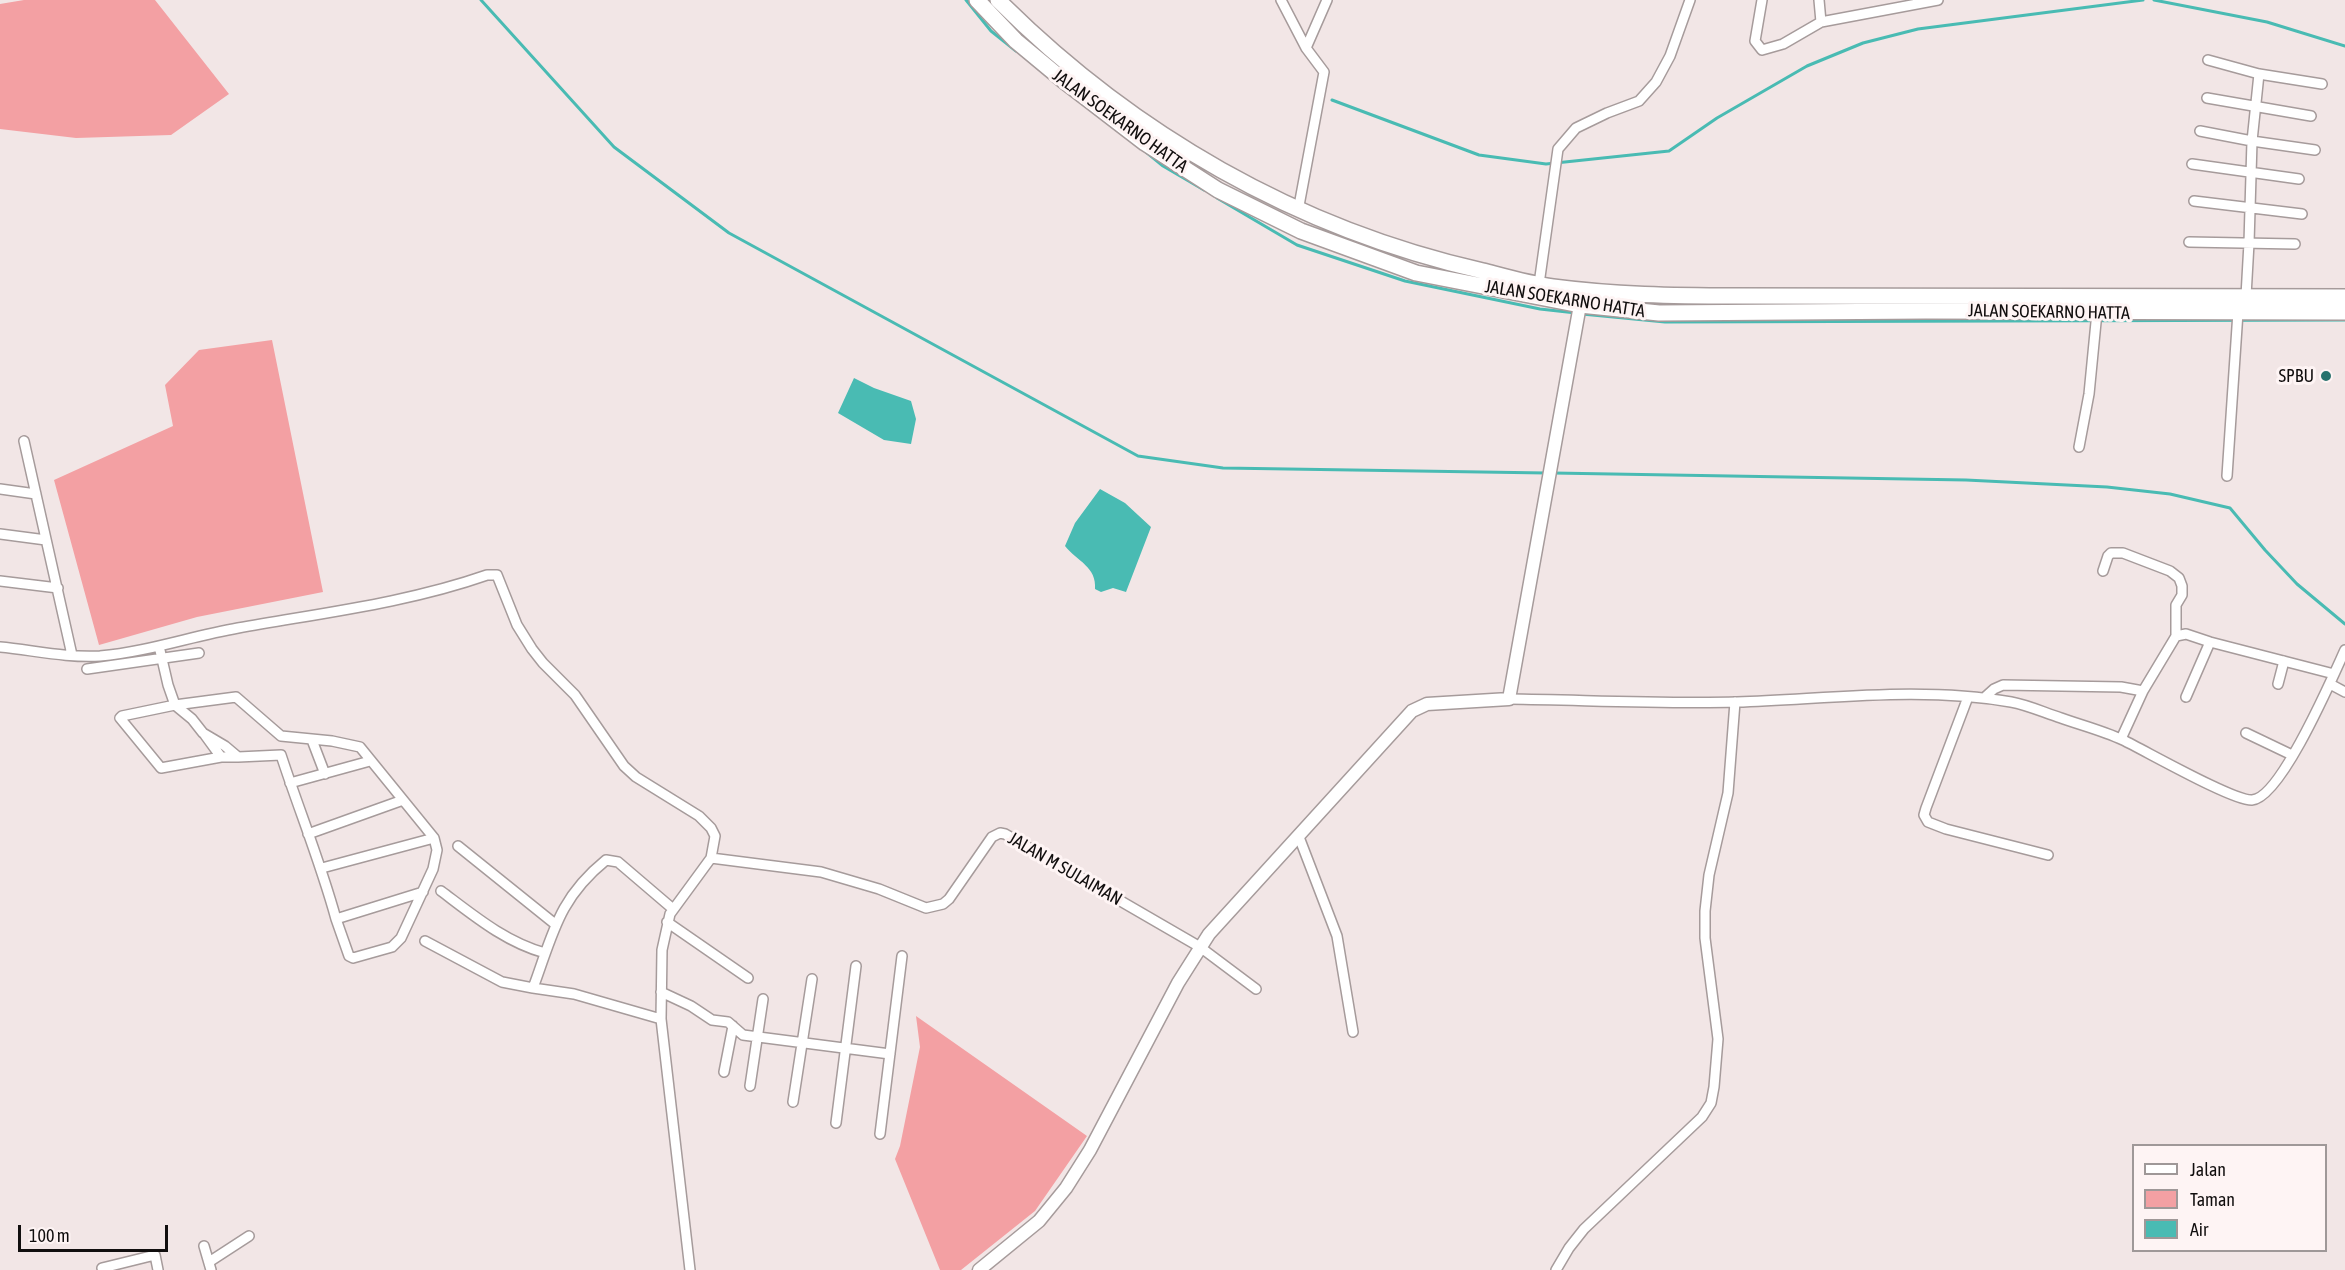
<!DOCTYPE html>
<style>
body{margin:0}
#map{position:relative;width:2345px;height:1270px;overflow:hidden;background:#f2e6e6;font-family:"Asap Condensed",sans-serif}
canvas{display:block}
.legend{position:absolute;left:2132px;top:1144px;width:195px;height:108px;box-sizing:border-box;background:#fef4f4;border:2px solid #9f9898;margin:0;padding:8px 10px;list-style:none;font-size:18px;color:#110e0e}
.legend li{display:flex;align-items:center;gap:12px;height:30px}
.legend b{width:30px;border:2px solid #9f9898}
.scale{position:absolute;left:18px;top:1225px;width:150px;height:27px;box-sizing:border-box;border:3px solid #110e0e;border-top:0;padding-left:8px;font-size:18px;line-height:21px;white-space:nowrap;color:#110e0e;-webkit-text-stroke:4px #fef4f4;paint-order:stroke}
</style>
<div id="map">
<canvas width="2345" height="1270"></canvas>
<ul class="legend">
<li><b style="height:8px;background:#fff"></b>Jalan</li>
<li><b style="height:16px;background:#f3a0a3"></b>Taman</li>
<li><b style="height:16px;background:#49bbb3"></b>Air</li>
</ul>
<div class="scale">100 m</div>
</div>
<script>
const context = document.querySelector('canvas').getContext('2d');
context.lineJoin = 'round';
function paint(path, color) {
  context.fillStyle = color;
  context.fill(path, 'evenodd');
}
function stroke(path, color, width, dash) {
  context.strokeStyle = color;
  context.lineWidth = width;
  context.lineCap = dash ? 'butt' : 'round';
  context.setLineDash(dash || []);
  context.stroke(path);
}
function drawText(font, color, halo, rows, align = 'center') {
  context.font = font + ' "Asap Condensed",sans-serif';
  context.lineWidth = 6;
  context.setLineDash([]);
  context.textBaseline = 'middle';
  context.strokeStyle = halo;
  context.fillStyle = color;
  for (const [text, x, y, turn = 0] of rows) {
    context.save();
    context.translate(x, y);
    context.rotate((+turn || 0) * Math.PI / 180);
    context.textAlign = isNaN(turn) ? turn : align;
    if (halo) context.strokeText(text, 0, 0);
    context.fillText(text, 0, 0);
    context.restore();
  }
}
const green = new Path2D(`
 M24,0H155L229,94L171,135L76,138L0,129V4Z
 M272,340L323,592L197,617L99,645L54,480L173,426L165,385L199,350Z
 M916,1016L1087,1136L1035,1211L961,1270H940L895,1159L900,1146L920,1047Z`);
const water = new Path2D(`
 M854,378L874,388L911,401L916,419L911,444L884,440L838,413Z
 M1100,489L1125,503L1151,527L1126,592L1113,588L1101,592L1095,589C1097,567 1077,561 1065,546L1075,523Z`);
const stream = new Path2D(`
 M481,0L614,147L729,233L1138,456L1223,468L1546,473
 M966,0L991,31L1016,51
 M2154,0L2267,22L2345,46
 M1332,100L1479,155L1546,164L1669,151L1717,118L1807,66L1863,43L1918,29L2143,0
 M1146,152L1163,166L1204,190
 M1217,198L1297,245L1405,281L1540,309L1576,313
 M1582,314L1665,322L2345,320
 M1553,473L1966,480L2107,487L2170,494L2230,508L2265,550L2297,584L2345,624`);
const minor = new Path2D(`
 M1281,0L1306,48L1324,72L1298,211
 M1762,0L1755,41L1762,50L1783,44L1821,22L1938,0
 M1819,0L1821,22
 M1306,48L1327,0
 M2208,60L2259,74L2322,84
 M2207,98L2311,116
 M2200,131L2252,141L2315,150
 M2192,164L2299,179
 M2194,201L2302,214
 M2189,242L2295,244
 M1539,284L1558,149L1576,128L1607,113L1639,101L1656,82L1670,56L1690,0
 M2246,296L2249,243L2252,141L2259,74
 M24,441L72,655
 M2079,447L2089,394L2097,312
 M2227,476L2238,312
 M0,489L36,494
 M0,534L46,540
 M0,581L58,588
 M2176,636L2186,634L2210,642L2334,674
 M159,646L168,685L175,705L192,719L203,733L225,746L238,757L281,755C299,810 321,864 336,919L423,892
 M0,647C32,650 67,658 100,656C147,652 192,636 238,628C321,613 407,603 487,575H497L517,625L532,649L543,663L575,695L624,766L636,777L699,816L711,828L715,836L711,858L670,914L662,950L661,1019L690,1270
 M87,669L199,653
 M2278,684L2284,661
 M2330,684L2345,692
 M1968,697L1926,808L1924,815L1928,822L1946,829L2048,855
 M2186,697L2210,642
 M1984,698L1994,689L2003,685L2121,687L2143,691L2176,636V605L2182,595V586L2179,578L2170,571L2123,553H2111L2108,556L2103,571
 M1509,699C1585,700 1661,704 1737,702C1828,699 1921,686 2011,702C2028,705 2045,713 2061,718C2081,725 2104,731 2123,740C2146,751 2233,801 2252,800C2281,798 2333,676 2345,650
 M2246,733L2292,755
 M205,735L221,757
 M2121,739L2143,691
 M312,740L325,774
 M238,757H221L161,768L120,718L122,716L175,705L236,697L281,736L332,741L360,747L434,838
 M290,783L370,761
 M308,834L403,800
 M1299,837L1337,936L1353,1032
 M458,846L555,924
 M711,858L821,872L879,889L926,908L943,904L949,899L992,837L1000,833L1005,834L1200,947L1256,989
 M322,868L434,838L437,850L433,869L401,938L392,947L353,958L349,956L336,919
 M441,891C473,915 505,942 545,953
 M667,922L748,978
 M425,941L502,982L533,988
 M661,992L691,1006L712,1020L728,1022L743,1035L890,1054
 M661,1019L574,994L533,988C553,934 558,899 606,860L618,862L673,909
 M724,1072L733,1026
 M750,1086L763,999
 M793,1102L812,979
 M836,1123L856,966
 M880,1134L902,956
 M204,1246L211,1270
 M209,1262L249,1236
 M102,1268L155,1255L158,1270
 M1556,1270L1569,1248L1584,1229L1702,1117L1711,1103L1714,1087L1718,1039L1705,938V911L1709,875L1728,793L1735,702`);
const tertiary = new Path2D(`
 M979,1270L1039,1221L1066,1188L1090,1150L1178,983L1209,934L1412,711L1427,704L1509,699L1580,305`);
const trunk = new Path2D(`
 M977,0L1016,41L1063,80L1145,143L1218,190L1301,231L1416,273L1580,305L1659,313L1925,311L2345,312
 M998,0C1132,134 1297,229 1483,271C1506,277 1530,284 1553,287C1614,295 1675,296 1735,296L2345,297`);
const markers = [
 [2326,376,6,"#28726d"]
];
const streetNames = [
 ["JALAN SOEKARNO HATTA",1120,121,36],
 ["JALAN SOEKARNO HATTA",1565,299,9],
 ["JALAN SOEKARNO HATTA",2049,312,1],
 ["JALAN M SULAIMAN",1065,869,30]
];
const poiNames = [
 ["SPBU",2314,376]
];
paint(green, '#f3a0a3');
paint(water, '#49bbb3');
stroke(stream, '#49bbb3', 3);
stroke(minor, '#a69b9b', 12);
stroke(tertiary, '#a69b9b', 15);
stroke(trunk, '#a69b9b', 18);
stroke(minor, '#fff', 9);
stroke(tertiary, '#fff', 12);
stroke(trunk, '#fff', 15);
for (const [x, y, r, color] of markers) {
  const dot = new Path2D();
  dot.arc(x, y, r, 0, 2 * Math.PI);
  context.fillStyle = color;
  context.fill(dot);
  stroke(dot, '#fef4f4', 2);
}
drawText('18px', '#110e0e', '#fef4f4', streetNames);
drawText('18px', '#110e0e', '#fef4f4', poiNames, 'right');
</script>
